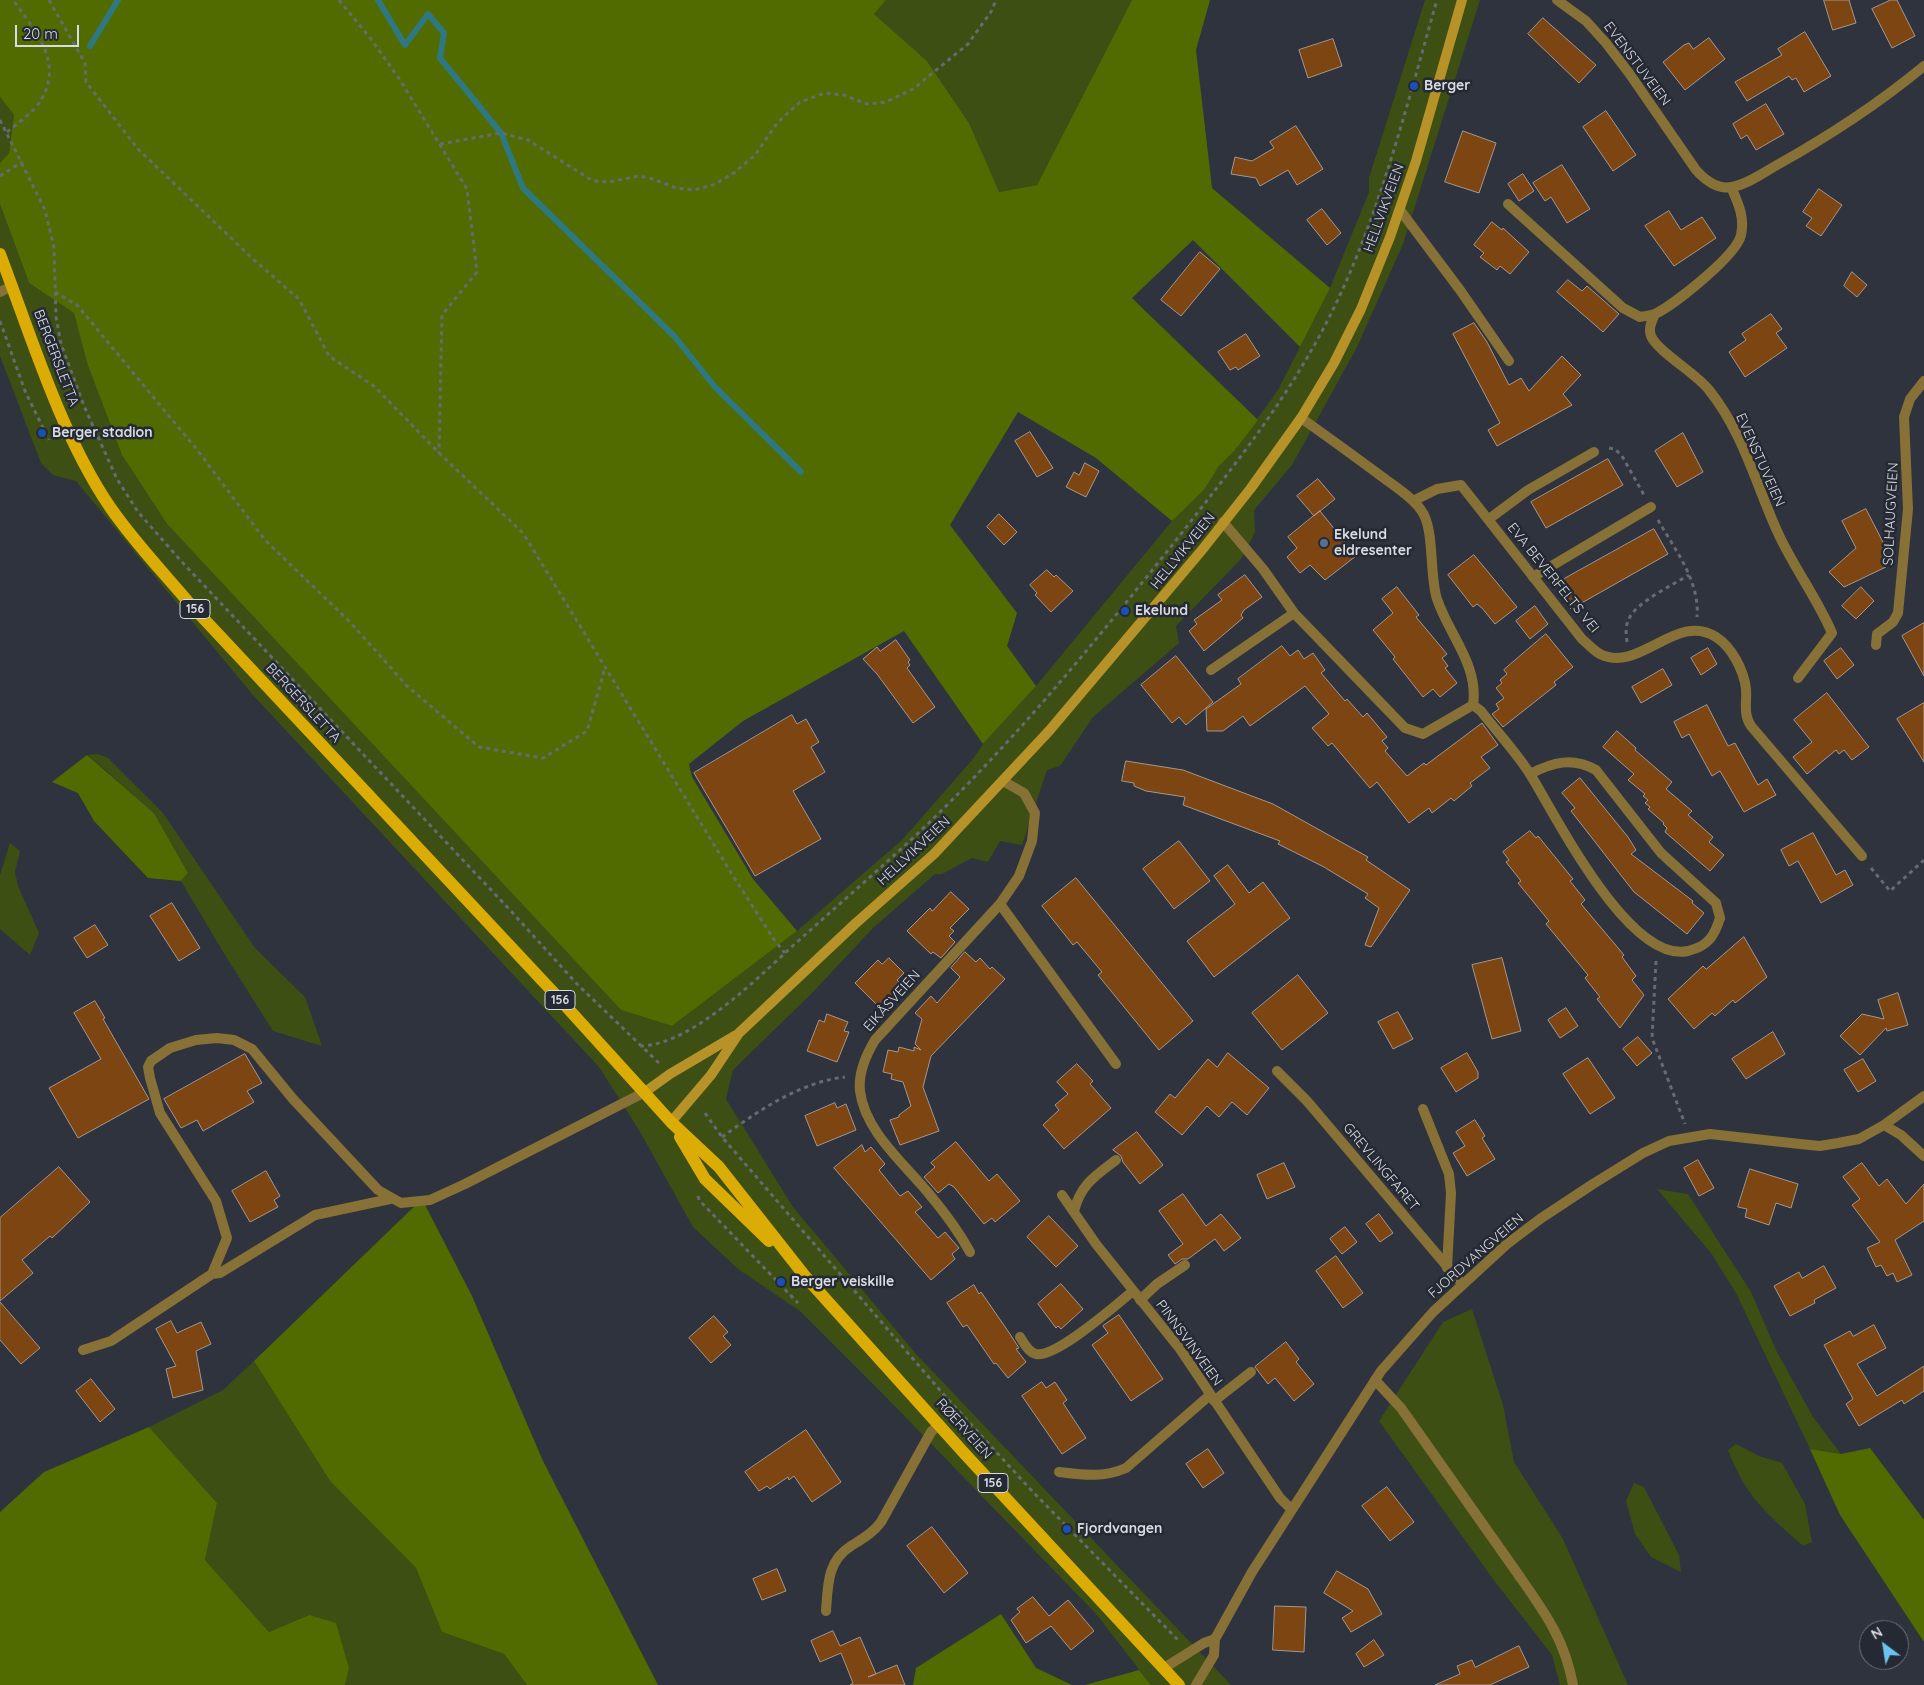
<!DOCTYPE html>
<meta charset="utf-8">
<style>
body{margin:0}
#map{position:relative;width:1924px;height:1685px;overflow:hidden;background:#2f333d;font-family:Quicksand,sans-serif}
canvas{display:block}
.north{position:absolute;left:1859px;top:1620px;width:50px;height:50px;box-sizing:border-box;background:#252933;border:1px solid #6d7079;border-radius:50%;rotate:329deg;font-size:14px;font-weight:700;line-height:20px;text-align:center;color:#d8dbe1}
.north::after{content:'';display:block;margin:auto;width:18px;height:22px;background:#6ac3f1;clip-path:polygon(50% 0,100% 100%,50% 72%,0 100%)}
.scale{position:absolute;left:15px;top:25px;width:64px;height:22px;box-sizing:border-box;border:2px solid #d8dbe1;border-top:0;padding-left:6px;font-size:15px;line-height:18px;white-space:nowrap;color:#d8dbe1;-webkit-text-stroke:4px #252933;paint-order:stroke}
</style>
<div id="map">
<canvas width="1924" height="1685"></canvas>
<div class="north">N</div>
<div class="scale">20 m</div>
</div>
<script>
const context = document.querySelector('canvas').getContext('2d');
context.lineJoin = 'round';
function paint(path, color) {
  context.fillStyle = color;
  context.fill(path, 'evenodd');
}
function stroke(path, color, width, dash) {
  context.strokeStyle = color;
  context.lineWidth = width;
  context.lineCap = dash ? 'butt' : 'round';
  context.setLineDash(dash || []);
  context.stroke(path);
}
function drawText(font, color, halo, rows, align = 'center') {
  context.font = font + ' Quicksand,sans-serif';
  context.lineWidth = 5;
  context.setLineDash([]);
  context.textBaseline = 'middle';
  context.strokeStyle = halo;
  context.fillStyle = color;
  for (const [text, x, y, turn = 0] of rows) {
    context.save();
    context.translate(x, y);
    context.rotate((+turn || 0) * Math.PI / 180);
    context.textAlign = isNaN(turn) ? turn : align;
    if (halo) context.strokeText(text, 0, 0);
    context.fillText(text, 0, 0);
    context.restore();
  }
}
const green = new Path2D(`
 M886,0H1132L1037,185L998,192L969,123L927,61L874,14Z
 M1425,0H1480L1403,244L1356,349L1292,465L1254,510L1255,532L1242,558L1176,626L1179,643L1093,717L1060,766L1047,770L1022,845L1000,841L988,862L972,858L942,874H935L873,928L812,993L733,1070L726,1099L793,1207L916,1354L1231,1685H1151L1097,1615L884,1395L800,1311L738,1269L693,1227L639,1130L599,1067L252,694L76,481L53,475L41,463L0,356V204L29,283L74,313L87,363L122,455L167,524L621,1010L672,1026L797,931L902,840L973,759L983,744L1036,686L1172,521L1204,490L1219,466L1235,450L1278,390L1330,288L1369,192V178Z
 M0,97L14,115L9,153L0,163Z
 M98,754L108,758L163,813L255,948L305,997L322,1046L273,1031L225,955L181,881L188,873L154,813L88,755Z
 M10,843L20,851L15,872L18,886L39,933L30,955L0,929V875Z
 M1657,1189L1688,1194L1751,1292L1776,1350L1813,1417L1841,1454L1810,1449L1736,1293L1711,1253Z
 M1472,1309L1503,1405L1514,1462L1563,1539L1628,1685H1560L1552,1655L1493,1579L1379,1421L1443,1322Z
 M254,1361L330,1481L416,1568L442,1632L504,1654L527,1685H345L349,1667L309,1615L269,1632L205,1560L217,1503L149,1427L223,1390Z
 M1736,1444L1759,1456L1782,1463L1805,1504L1812,1542L1803,1546C1766,1513 1746,1497 1728,1450Z
 M1634,1483L1644,1487L1679,1555L1681,1572L1651,1557L1635,1534L1626,1501Z`);
const forest = new Path2D(`
 M0,0H886L874,14L927,61L969,123L999,192L1037,185L1132,0H1210L1196,50L1212,188L1330,288L1300,347L1193,240L1132,298L1258,420L1235,450L1219,466L1204,490L1172,521L1096,458L1018,412L950,525L1017,613L1007,646L1036,686L983,744L904,631L743,721L689,764L692,777L753,879L797,931L672,1026L621,1010L167,524L122,455L87,363L74,313L29,283L0,204V163L9,153L14,115L0,97Z
 M87,755L154,813L188,873L181,881L148,878L94,821L78,793L52,782Z
 M422,1199L472,1296L543,1461L658,1685H527L504,1654L442,1632L416,1568L330,1481L254,1361Z
 M149,1427L217,1503L205,1560L269,1632L309,1615L336,1623L349,1668L345,1685H0V1512L44,1472Z
 M1870,1448L1924,1520V1642L1840,1515L1810,1449L1841,1454Z
 M1001,1614L1036,1668L1072,1685H913L916,1668Z
 M1139,1670L1151,1685H1085Z`);
const stream = new Path2D(`
 M378,0L405,45L428,14L444,33L440,58L501,133L523,188L675,337L715,387L801,472
 M90,46L118,0`);
const building = new Path2D(`
 M1824,0H1849L1856,23L1833,30Z
 M1891,0H1897L1915,36L1892,48L1872,9Z
 M1543,18L1596,65L1579,83L1528,34Z
 M1805,32L1831,76L1804,92L1796,78L1792,80L1789,76L1747,101L1735,82L1782,55L1778,49Z
 M1709,38L1725,59L1685,90L1663,62L1684,45L1689,43L1693,49Z
 M1333,39L1342,66L1308,78L1299,50Z
 M1766,104L1784,134L1756,150L1747,135L1741,139L1733,124Z
 M1606,111L1636,155L1613,171L1583,127Z
 M1296,126L1323,169L1297,185L1288,170L1260,186L1256,178L1231,174L1235,157L1252,161L1274,148L1270,142Z
 M1463,131L1496,143L1479,193L1445,182Z
 M1562,165L1590,209L1567,223L1551,197L1545,201L1533,183Z
 M1523,174L1534,191L1519,201L1508,184Z
 M1819,189L1842,205L1821,236L1806,226L1812,218L1803,212Z
 M1322,209L1341,233L1327,245L1307,220Z
 M1669,211L1681,230L1702,217L1716,238L1674,266L1645,226Z
 M1492,222L1502,230L1503,228L1529,252L1510,274L1500,266L1497,270L1480,257L1484,253L1474,245Z
 M1200,252L1220,269L1181,316L1161,300Z
 M1852,272L1867,285L1857,297L1844,286Z
 M1568,280L1582,291L1587,286L1619,314L1603,332L1557,292Z
 M1771,314L1782,329L1776,333L1787,348L1745,377L1729,352L1746,340L1742,334Z
 M1474,323L1487,342L1509,385L1521,378L1529,391L1562,356L1581,375L1563,394L1572,405L1497,446L1488,430L1500,423L1453,334Z
 M1246,334L1260,356L1238,370L1236,367L1230,370L1218,352Z
 M1030,432L1053,468L1037,477L1015,441Z
 M1683,433L1703,472L1677,487L1655,451Z
 M1608,459L1623,485L1546,528L1531,502Z
 M1085,463L1099,471L1086,497L1066,487L1074,472L1079,475Z
 M1318,479L1335,499L1314,516L1297,496Z
 M1866,509L1885,546L1886,567L1844,587L1829,572L1856,548L1842,521Z
 M1320,511L1356,556L1325,580L1310,565L1300,573L1287,557L1297,548L1288,537Z
 M999,514L1017,532L1004,545L987,527Z
 M1654,529L1668,554L1571,609L1557,583Z
 M1474,555L1517,607L1495,624L1482,608L1477,604L1473,607L1448,575Z
 M1047,570L1054,577L1056,575L1073,591L1051,612L1035,595L1037,593L1030,585Z
 M1245,575L1262,597L1244,610L1241,615L1243,618L1204,651L1189,631L1197,624L1194,620L1222,600L1218,595Z
 M1397,587L1419,615L1416,617L1447,654L1442,658L1448,666L1445,668L1457,683L1440,697L1433,689L1423,697L1393,659L1395,657L1373,630L1393,613L1382,599Z
 M1861,587L1874,601L1856,619L1842,606Z
 M1535,606L1548,624L1530,639L1516,621Z
 M1924,623V676L1902,636Z
 M1546,634L1573,667L1554,682L1556,685L1503,727L1492,714L1499,709L1496,704L1504,698L1496,688L1502,683L1500,680L1507,674L1504,670Z
 M896,640L910,660L908,662L910,665L907,668L935,707L913,723L877,674L863,659L877,647L880,651Z
 M1282,646L1290,656L1298,650L1304,659L1313,653L1325,670L1321,673L1345,701L1347,699L1363,717L1367,713L1387,737L1382,741L1388,748L1385,751L1407,776L1424,763L1426,765L1482,723L1498,745L1481,757L1490,768L1470,783L1472,786L1454,801L1451,798L1432,813L1429,808L1409,823L1377,782L1370,788L1332,743L1328,746L1312,728L1329,714L1305,686L1250,726L1243,716L1223,731H1207L1206,709L1241,684L1238,679Z
 M1708,648L1717,664L1701,675L1691,658Z
 M1841,648L1854,665L1837,679L1824,661Z
 M1176,656L1213,702L1186,725L1179,717L1172,723L1141,685Z
 M1663,669L1672,685L1641,703L1632,687Z
 M1827,693L1869,747L1852,760L1844,750L1839,754L1836,750L1807,774L1793,757L1812,742L1794,720Z
 M1924,703V762L1897,719Z
 M1707,705L1728,746L1735,743L1758,785L1767,779L1776,795L1744,812L1720,771L1712,776L1689,734L1682,738L1674,722Z
 M792,715L797,724L806,719L819,742L811,747L825,772L793,791L821,839L755,876L694,773Z
 M1617,731L1636,748L1635,750L1672,782L1666,789L1692,811L1688,815L1713,837L1709,842L1724,855L1710,871L1665,832L1667,828L1663,824L1664,823L1648,809L1650,807L1645,803L1648,800L1643,796L1645,794L1628,780L1634,774L1603,747Z
 M1126,761L1183,770L1273,804L1368,857L1366,860L1410,890L1371,947L1365,945L1379,908L1365,898L1368,894L1324,867L1278,844L1280,841L1183,805L1185,797L1146,791L1134,786V783L1122,781Z
 M1580,778L1628,837L1636,850L1631,854L1693,901L1692,903L1704,913L1687,934L1634,892L1571,811L1575,808L1562,793Z
 M1530,831L1536,838L1538,836L1573,879L1570,881L1585,900L1581,904L1624,955L1622,957L1636,976L1632,980L1644,995L1620,1028L1597,999L1600,997L1585,978L1588,975L1546,924L1549,921L1518,883L1521,881L1506,862L1509,860L1503,852Z
 M1813,833L1836,875L1845,870L1853,885L1821,903L1798,861L1789,866L1781,850Z
 M1179,841L1210,881L1174,909L1143,869Z
 M1228,865L1249,893L1263,882L1290,918L1214,977L1187,941L1235,904L1214,876Z
 M1076,878L1193,1021L1159,1050L1098,975L1102,972L1077,942L1073,945L1042,906Z
 M951,892L969,909L950,928L954,931L949,936L955,942L941,958L933,952L931,954L907,931L930,908L932,911Z
 M172,903L200,948L179,961L150,916Z
 M95,925L108,945L87,958L74,938Z
 M1744,937L1767,977L1739,1000L1735,1003L1733,1000L1715,1016L1712,1013L1694,1029L1668,999L1703,966L1706,969Z
 M965,952L976,962L980,958L990,969L992,967L1005,979L931,1056L923,1087L939,1131L900,1145L890,1120L899,1117V1115L911,1106L903,1082L891,1079L892,1074L883,1072L888,1050L898,1052L899,1047L914,1051V1047L921,1050L915,1044L922,1019L915,1013L931,996L937,1003L960,977L951,968Z
 M889,958L904,973L897,980L903,986L880,1008L855,983L878,960L882,964Z
 M1502,958L1521,1031L1492,1039L1472,965Z
 M1298,975L1328,1013L1282,1050L1252,1013Z
 M1898,993L1908,1025L1887,1031L1886,1028L1860,1055L1840,1036L1862,1014L1884,1019L1878,1000Z
 M95,1001L105,1018L103,1019L149,1099L78,1138L49,1088L101,1059L74,1013Z
 M1566,1008L1578,1026L1560,1038L1548,1020Z
 M1398,1012L1413,1039L1393,1049L1378,1022Z
 M827,1014L848,1022L844,1031L849,1032L837,1062L807,1051L819,1020L824,1022Z
 M1773,1032L1785,1054L1746,1079L1732,1059Z
 M1638,1037L1652,1053L1637,1066L1623,1049Z
 M1228,1053L1269,1088L1247,1115L1232,1102L1219,1117L1207,1106L1182,1135L1155,1112L1170,1094L1175,1098L1208,1059L1217,1067Z
 M1467,1053L1478,1072V1078L1456,1092L1441,1068Z
 M245,1054L262,1083L247,1091L254,1102L203,1131L197,1120L181,1128L164,1099Z
 M1588,1058L1615,1098L1590,1114L1563,1074Z
 M1863,1059L1876,1081L1858,1092L1844,1070Z
 M1077,1064L1093,1081L1090,1084L1111,1108L1064,1149L1043,1125L1059,1110L1055,1105L1068,1094L1057,1082Z
 M835,1103L837,1108L846,1104L856,1130L817,1146L805,1116Z
 M1475,1120L1485,1136L1482,1138L1495,1159L1467,1176L1453,1153L1465,1146L1456,1132Z
 M1137,1132L1163,1165L1140,1184L1123,1162L1121,1156L1113,1150Z
 M956,1142L989,1181L997,1174L1020,1201L995,1222L992,1218L984,1224L954,1187L949,1184L938,1193L924,1177L935,1167L931,1163Z
 M862,1145L865,1152L871,1147L885,1164L879,1170L900,1196L908,1191L922,1207L915,1212L938,1238L945,1232L959,1248L952,1254L955,1259L931,1280L834,1168Z
 M1698,1160L1714,1188L1699,1196L1684,1168Z
 M1284,1163L1295,1187L1267,1199L1257,1175Z
 M1862,1163L1879,1186L1887,1179L1906,1204L1924,1184V1221L1895,1240L1912,1275L1897,1282L1893,1273L1887,1276L1881,1265L1876,1267L1867,1248L1880,1242L1852,1205L1860,1199L1843,1177Z
 M59,1167L90,1202L52,1238L50,1236L22,1260L33,1273L0,1301V1218Z
 M1750,1169L1798,1184L1791,1208L1776,1203L1769,1225L1745,1217L1747,1209L1738,1207Z
 M266,1171L280,1196L274,1200L278,1207L250,1222L232,1191Z
 M1183,1194L1206,1226L1221,1214L1241,1238L1224,1251L1215,1239L1188,1259H1182L1175,1264L1168,1255L1183,1244L1159,1211Z
 M1379,1214L1393,1233L1380,1242L1366,1224Z
 M1049,1216L1078,1246L1056,1267L1027,1237Z
 M1345,1227L1357,1242L1342,1254L1330,1239Z
 M1336,1256L1363,1293L1343,1308L1316,1271Z
 M1824,1266L1836,1288L1814,1300L1815,1303L1790,1316L1774,1286L1799,1272L1802,1278Z
 M1061,1284L1083,1309L1061,1329L1058,1326L1056,1328L1038,1304Z
 M974,1285L979,1294L981,1292L1010,1334L1019,1348L1016,1349L1026,1362L1008,1378L996,1363L994,1364L967,1325L963,1327L947,1303Z
 M0,1302L40,1348L21,1364L0,1340Z
 M1119,1315L1163,1379L1131,1401L1092,1345L1108,1333L1103,1326Z
 M714,1316L728,1332L723,1336L731,1345L711,1363L689,1338Z
 M171,1321L177,1333L201,1322L211,1344L196,1351L203,1390L173,1398L166,1369L176,1366L156,1329Z
 M1874,1325L1886,1348L1857,1364L1877,1396L1924,1366V1391L1904,1404L1902,1400L1859,1426L1846,1404L1853,1399L1824,1345L1850,1331L1853,1336Z
 M1286,1342L1299,1359L1296,1362L1314,1384L1294,1401L1275,1378L1268,1384L1255,1367Z
 M91,1379L115,1409L100,1422L76,1391Z
 M1042,1382L1046,1388L1055,1382L1067,1400L1063,1403L1086,1438L1062,1454L1022,1396Z
 M806,1430L841,1482L812,1502L794,1476L789,1480L788,1477L770,1489L767,1486L759,1491L745,1472Z
 M1208,1449L1224,1473L1203,1488L1186,1464Z
 M1387,1487L1414,1522L1390,1541L1362,1506Z
 M932,1527L968,1573L944,1593L907,1546Z
 M777,1569L786,1591L762,1600L753,1579Z
 M1337,1571L1368,1589L1382,1614L1351,1632L1342,1618L1353,1611L1324,1593Z
 M1033,1597L1049,1616L1068,1600L1094,1631L1071,1650L1051,1626L1026,1643L1011,1620L1020,1612L1017,1609Z
 M1275,1606L1306,1607L1304,1652L1273,1650Z
 M833,1631L840,1646L860,1637L876,1674L868,1677L897,1665L905,1685H850L853,1683L841,1653L820,1662L811,1641Z
 M1374,1640L1384,1655L1364,1667L1356,1654Z
 M1519,1646L1529,1667L1490,1685H1435L1460,1674L1457,1666L1472,1660L1475,1667Z`);
const path = new Path2D(`
 M49,0L85,63L86,82L138,149L254,260L299,299L329,356L375,387L439,453L523,533L735,879L775,941L785,953
 M339,0L371,39L400,80L467,189L477,272L442,315L439,453
 M0,120L45,210L54,248L56,317L61,344L84,406L117,479L138,512L182,562L510,910L577,984L660,1064
 M7,132C18,123 34,112 41,100C64,62 35,31 13,0
 M440,144L501,133L528,140L593,181L609,182L639,176L653,179L676,188L694,190L713,185L734,173L755,155L778,122L800,102L825,93L844,95L867,104L886,102L913,89L968,44L991,12L996,0
 M0,176L22,162
 M55,292L77,305L198,451L265,540L350,622L407,686L479,747L543,758L587,731L605,668
 M0,321L25,391L49,440
 M1609,448L1615,449L1622,456L1644,495
 M1658,520C1675,550 1700,581 1697,617
 M1627,642C1626,634 1625,626 1629,619C1635,603 1674,584 1689,575
 M1871,868L1890,891L1924,860
 M1656,961L1652,1038L1685,1124
 M640,1046C695,1045 765,970 806,934C856,889 908,845 956,796C1035,716 1107,627 1177,539C1230,471 1280,409 1321,333C1376,231 1405,111 1437,0
 M705,1113L722,1137L945,1396L1032,1491L1180,1642
 M722,1137C758,1111 800,1082 845,1077
 M698,1196L699,1200L798,1303`);
const lane = new Path2D(`
 M1400,210L1460,290L1509,361
 M1489,519L1528,490L1594,452
 M1223,522L1263,569L1294,613L1405,728L1423,734L1473,705
 M1533,577L1651,507
 M1211,670L1294,613
 M1530,774C1553,762 1572,757 1596,770L1661,853L1716,903L1720,918
 M1277,1071L1307,1101L1462,1284
 M1423,1109L1449,1174L1451,1193L1447,1268
 M1074,1211C1081,1184 1095,1176 1116,1160
 M212,1274L227,1238L216,1201L160,1113L150,1078L148,1067L151,1061L170,1048L196,1040L217,1038L234,1040L252,1049L293,1099L378,1190L401,1203L430,1200L465,1184L645,1092
 M1140,1300L1157,1284L1185,1265
 M83,1350L111,1341L212,1274L220,1273L315,1215L390,1199
 M1375,1380L1401,1408L1520,1577
 M1214,1401L1251,1372
 M826,1611C828,1585 827,1561 851,1546C862,1539 873,1533 881,1522L931,1432L939,1424`);
const street = new Path2D(`
 M1557,0L1586,21L1606,43L1629,73L1696,170C1705,180 1717,190 1732,187C1748,184 1763,173 1777,165C1829,136 1878,104 1924,66
 M1508,204L1623,308L1640,317C1644,316 1650,316 1655,314C1674,305 1737,255 1741,235C1745,217 1738,203 1731,187
 M0,292L12,286
 M1655,314C1652,321 1648,328 1651,336C1658,352 1696,373 1709,390C1743,432 1756,485 1778,533C1794,568 1817,598 1832,633L1798,678
 M1301,418C1328,437 1354,456 1381,476C1394,486 1411,496 1421,510C1435,528 1429,575 1437,599C1449,635 1479,665 1473,705L1481,711C1497,732 1516,752 1530,774C1556,816 1629,964 1688,951C1708,946 1714,937 1720,918
 M1413,501L1437,489L1461,485L1582,639C1588,644 1594,651 1600,654C1639,674 1677,611 1716,637C1732,647 1744,671 1746,689C1747,703 1743,714 1751,726L1862,856
 M1876,645L1877,634L1893,622L1898,613L1908,509L1904,417L1910,399L1924,381
 M1000,904L1116,1064
 M1884,1125L1901,1135L1924,1156
 M1062,1195L1096,1244L1180,1349L1280,1498L1291,1509
 M970,1252C959,1232 945,1213 930,1195C905,1164 865,1132 860,1091C858,1073 866,1055 875,1040L1000,904L1019,876L1032,841L1035,813L1024,793L1003,781
 M1020,1337C1024,1343 1028,1352 1036,1354C1056,1358 1116,1305 1133,1291
 M1059,1472C1083,1475 1103,1478 1126,1468L1210,1395
 M1520,1577C1545,1613 1565,1640 1573,1685
 M1164,1668L1204,1643L1215,1639
 M1196,1685L1214,1655L1215,1639L1252,1572L1381,1371L1433,1312L1507,1244L1540,1219L1593,1184L1643,1153L1669,1141L1710,1134L1800,1144L1820,1146L1838,1143L1859,1139L1884,1125L1924,1096`);
const secondary = new Path2D(`
 M645,1092L670,1074L736,1035
 M671,1122L711,1075L739,1033L856,923L934,854L1049,731L1202,550L1251,488L1301,418L1334,363L1361,309L1390,237L1416,161L1462,0`);
const primary = new Path2D(`
 M0,254C31,336 61,435 110,507C134,542 163,572 190,604L553,992L671,1122L719,1167L808,1280
 M680,1137L705,1179L769,1241
 M803,1274L964,1453L1179,1685`);
const markers = [
 [1414,86,5,"#1a4fb4"],
 [42,433,5,"#1a4fb4"],
 [1324,543,5,"#5c6f8a"],
 [1125,611,5,"#1a4fb4"],
 [781,1282,5,"#1a4fb4"],
 [1067,1529,5,"#1a4fb4"]
];
const shields = [
 [195,609,30],
 [560,1000,30],
 [993,1483,30]
];
const shieldNames = [
 ["156",195,609],
 ["156",560,1000],
 ["156",993,1483]
];
const streetNames = [
 ["EVENSTUVEIEN",1637,64,53],
 ["HELLVIKVEIEN",1384,208,-70],
 ["BERGERSLETTA",56,358,69],
 ["EVENSTUVEIEN",1760,460,66],
 ["SOLHAUGVEIEN",1891,514,-87],
 ["HELLVIKVEIEN",1183,551,-51],
 ["EVA BEVERFELTS VEI",1553,578,51],
 ["BERGERSLETTA",303,703,47],
 ["HELLVIKVEIEN",914,851,-43],
 ["EIKÅSVEIEN",892,1001,-48],
 ["GREVLINGFARET",1381,1167,50],
 ["FJORDVANGVEIEN",1476,1256,-41],
 ["PINNSVINVEIEN",1189,1343,54],
 ["RØERVEIEN",964,1429,48]
];
const poiNames = [
 ["Berger",1424,86],
 ["Berger stadion",52,433],
 ["Ekelund",1334,535],
 ["eldresenter",1334,551],
 ["Ekelund",1135,611],
 ["Berger veiskille",791,1282],
 ["Fjordvangen",1077,1529]
];
paint(green, '#3d4f12');
paint(forest, '#526b00');
stroke(stream, '#2d7881', 6);
paint(building, '#7d4511');
stroke(building, '#a4978e', 1);
stroke(path, '#676a73', 3, [4, 4]);
stroke(lane, '#877136', 10);
stroke(street, '#877136', 10);
stroke(secondary, '#b69229', 10);
stroke(primary, '#daac05', 12);
for (const [x, y, r, color] of markers) {
  const dot = new Path2D();
  dot.arc(x, y, r, 0, 2 * Math.PI);
  context.fillStyle = color;
  context.fill(dot);
  stroke(dot, '#252933', 2);
}
for (const [x, y, w] of shields) {
  const box = new Path2D();
  box.roundRect(x - w / 2, y - 9.5, w, 19, 4);
  context.fillStyle = '#252933';
  context.fill(box);
  stroke(box, '#d8dbe1', 1);
}
drawText('bold 12px', '#d8dbe1', null, shieldNames);
drawText('14px', '#d8dbe1', '#252933', streetNames);
drawText('bold 14px', '#d8dbe1', '#252933', poiNames, 'left');
</script>
